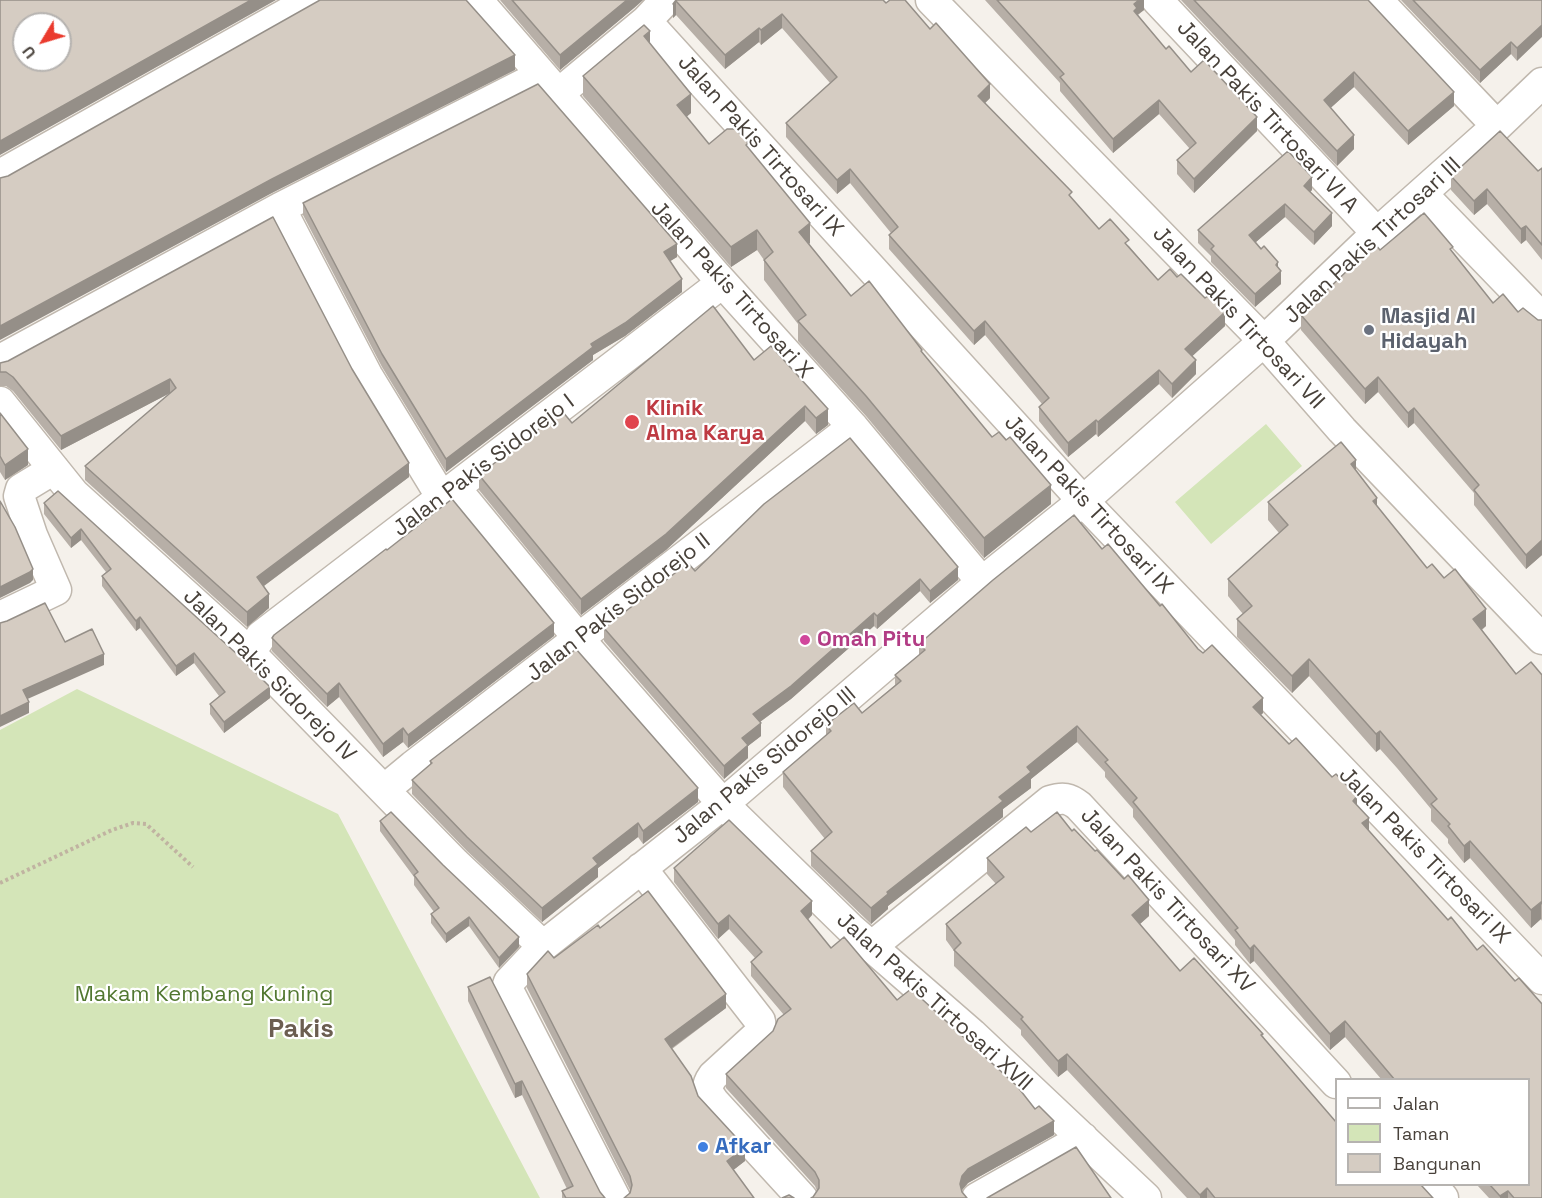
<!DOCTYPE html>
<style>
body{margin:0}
#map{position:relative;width:1542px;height:1198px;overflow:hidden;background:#f5f1eb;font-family:"Space Grotesk",sans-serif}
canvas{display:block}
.legend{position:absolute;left:1335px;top:1078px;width:195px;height:108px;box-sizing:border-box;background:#fff;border:2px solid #b6b3b0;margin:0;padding:8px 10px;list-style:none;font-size:18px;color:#48413a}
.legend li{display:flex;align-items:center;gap:12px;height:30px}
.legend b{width:30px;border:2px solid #b6b3b0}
.north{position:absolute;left:12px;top:12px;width:60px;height:60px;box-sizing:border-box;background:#fff;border:2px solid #b6b3b0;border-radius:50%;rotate:232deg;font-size:16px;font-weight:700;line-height:24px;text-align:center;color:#48413a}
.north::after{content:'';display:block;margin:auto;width:21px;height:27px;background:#ea3a2d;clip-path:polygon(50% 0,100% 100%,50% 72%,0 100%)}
</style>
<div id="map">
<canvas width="1542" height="1198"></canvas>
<ul class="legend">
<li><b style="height:8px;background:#fff"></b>Jalan</li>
<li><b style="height:16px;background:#d4e5b8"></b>Taman</li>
<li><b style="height:16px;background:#d5ccc2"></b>Bangunan</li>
</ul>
<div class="north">U</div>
</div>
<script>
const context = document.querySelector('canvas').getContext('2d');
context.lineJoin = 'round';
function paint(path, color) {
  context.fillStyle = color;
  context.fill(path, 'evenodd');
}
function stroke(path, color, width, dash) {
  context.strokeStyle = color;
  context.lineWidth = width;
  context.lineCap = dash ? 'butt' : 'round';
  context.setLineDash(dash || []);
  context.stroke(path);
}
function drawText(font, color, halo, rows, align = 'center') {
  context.font = font + ' "Space Grotesk",sans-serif';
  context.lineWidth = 4.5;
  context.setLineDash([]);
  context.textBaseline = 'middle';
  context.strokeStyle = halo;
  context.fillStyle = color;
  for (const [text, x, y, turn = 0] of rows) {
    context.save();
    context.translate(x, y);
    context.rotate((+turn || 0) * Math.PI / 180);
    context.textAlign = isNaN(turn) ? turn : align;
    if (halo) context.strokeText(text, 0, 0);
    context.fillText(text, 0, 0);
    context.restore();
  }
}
const green = new Path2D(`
 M1266,424L1302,466L1211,544L1175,502Z
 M77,689L338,814L540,1198H0V730Z`);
const path = new Path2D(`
 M0,883L112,830L133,823L146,824L193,867`);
const minor = new Path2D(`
 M477,0L713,272L853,427L982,582
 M931,0L1264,341L1342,430L1542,639
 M1157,0L1377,233
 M1377,0L1497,126
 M646,21L1083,501L1542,979
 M558,94L646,21L666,0
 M0,175L311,0
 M1422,194L1542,318
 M280,208L367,375L442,498
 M0,360L280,208L542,75
 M0,402L74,494L250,653L455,863L543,946
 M455,488L579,639L723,804L850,928L972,1034L1146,1198
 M0,617L56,590L32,535L19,496L21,489L54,469
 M250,653L261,636L722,283
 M384,790L413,766L853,427
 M641,868L760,1021L761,1032L713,1076C705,1087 707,1093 715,1103L802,1198
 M871,947L1050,801C1063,797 1069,798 1079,806L1336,1083
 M1431,1184L1443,1198
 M615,1198L507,988L509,982L543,946L723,804L982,582L1083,501L1264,341L1377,233L1497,126L1542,83
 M977,1198L1083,1138`);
const wall = new Path2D(`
 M500,0H643L634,8L560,70Z
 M676,0H883L990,98L985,103L1099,229L1129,246L1158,280L1225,326L1192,356L1196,374L1172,398L1159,384L1098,437L1096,434L1068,457L1039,421V407L1042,404L985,335L974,345L889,249V235L891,233L850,183L837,194L786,137V123L830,83L782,28L761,45L759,42L725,69L676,15L673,18Z
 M985,0H1144V10L1138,15L1166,49L1257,131L1194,193L1177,174V160L1190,149L1159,114L1113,153L1060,91V83Z
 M1181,0H1368L1454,106L1408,145L1354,87L1330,108L1354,149L1337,166Z
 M1401,0H1542L1517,61L1511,54L1480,83Z
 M650,44L691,113L686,117L709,144L748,148L810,243L809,244L851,296L922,353L992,437L1051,504L984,558L866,416L798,341V324L764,280V260L757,250L731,267L583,96V76Z
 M1542,168V260L1526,240L1521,244L1487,204L1474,215L1451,190V176L1538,171Z
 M1312,190L1310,192L1332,226L1314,245L1285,217L1256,242L1278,268L1281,284L1255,307L1211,262V256L1198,243V230Z
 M303,203L677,257L670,261L682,292L625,336L593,355V360L446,472L382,367L303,215Z
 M1380,250L1453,252L1493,303L1518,312L1538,320H1542V555L1526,569L1474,505V493L1414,423L1408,428L1378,392L1365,404L1301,330V315Z
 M754,360L828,425L816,434L805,421L666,550L581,615L479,490V475L572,423Z
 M0,363L352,369L409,477L264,586L269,608L247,627L85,480V466L170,393L61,450L13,391L6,386H0Z
 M0,413L28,465L5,480L0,472Z
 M1356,471L1377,507L1427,568L1444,578L1486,626L1482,630L1516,674L1542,675V921L1541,919L1531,928L1470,858L1464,863L1448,843V839L1431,821V809L1397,768L1380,749L1376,752L1309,676L1292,693L1237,637V619L1243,614L1228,596V579L1279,533L1268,520V502Z
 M58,491L270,698L224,733L210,714V704L219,696L194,663L176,676L140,628L136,631L102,586V576L106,572L81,540L71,548L44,514V503Z
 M1074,515L1102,549L1108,544L1160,606L1162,604L1198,649L1203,653L1212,645L1263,698V713L1261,715L1289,744L1296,738L1332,777L1336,774L1357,796V806L1369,818V831L1448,920L1451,917L1477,950L1483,945L1515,981L1519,978L1542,1004V1198H1489L1477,1185H1528V1080H1382L1345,1037L1330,1050L1254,961L1250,964L1235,945V940L1133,817V809L1105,777V772L1077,742L1031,779V788L1003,809V817L888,906V909L871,924L811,866V851L825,839L783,787V772L826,735V725L854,703L862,713L895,685V675L919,655V644L993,580Z
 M387,550L554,636L408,748L403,742L383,757L339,697L327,707L272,651V638Z
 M695,571L958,580L930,603L920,591L877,629L874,626L791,699L760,722L761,736L748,746V758L724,779L604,641V628Z
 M430,761L698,802L643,844L638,837L598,868V877L542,922L467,851L412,794V780L430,765Z
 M380,821L519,947L499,968L469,926L446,943L431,923V914L434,912L414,885V877L380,831Z
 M1072,831L1149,916L1140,924L1180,971L1263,1036L1336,1185L1433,1198H1187L1067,1070L1058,1077L1021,1035V1030L954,966V951L946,940V924L996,884L987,874V858L1031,832Z
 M674,868L812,915L808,920L831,948L897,1000L1054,1135L968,1183L962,1190V1192L813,1197L817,1191L815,1186L726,1088V1074L773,1031L784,1015L751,976V962L755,958L729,929L718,939L674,882Z
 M600,928L726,1008L672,1049L698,1096L745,1161L733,1170L630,1193V1190L527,988V974L554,958Z
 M468,987L600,1192L605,1198H562V1191L567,1189L522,1095L515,1098L468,1001Z`);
const shadedWall = new Path2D(`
 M251,0H276L0,155V141Z
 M627,0H643L634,8L560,70V55Z
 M1139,0H1144V10L1137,15L1134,25V4Z
 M676,1V15L673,18V4Z
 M782,14V28L761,45V30Z
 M1542,25V37L1517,61V48Z
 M759,28V42L725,69V55Z
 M650,31V51L644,36Z
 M1511,42V54L1480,83V70Z
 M515,55V70L272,193L0,340V326L272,179Z
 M1354,72V87L1324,114V100Z
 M990,84V98L978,110V96Z
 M1454,92V106L1408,145V131Z
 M691,94V113L677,125V105Z
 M1159,100V114L1113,153V139Z
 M1257,117V131L1194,193V179Z
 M1354,135V149L1337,166V151Z
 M850,169V183L837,194V180Z
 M1312,177V190L1304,199V186Z
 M1487,189V204L1474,215V201Z
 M1285,204V217L1249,248V235Z
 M1332,213V226L1314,245V232Z
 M810,223V243L799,252V232Z
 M1526,226V240L1521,244V229Z
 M757,230V250L731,267V247Z
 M677,244V257L664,265V252Z
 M1278,262V274L1281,271V284L1255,307V294Z
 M682,279V292L625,336L593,355V360L446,472V459L591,344Z
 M1225,312V326L1185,363V349Z
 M985,321V335L974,345V331Z
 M1196,360V374L1172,398V384Z
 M1159,370V384L1098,437V422Z
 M1378,377V392L1365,404V389Z
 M170,379V393L61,450V436Z
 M805,406V421L666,550L581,615V599Z
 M1414,408V423L1408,428V413Z
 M828,409V425L816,434V418Z
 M1096,420V434L1068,457V443Z
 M28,449V465L5,480V465Z
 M1356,460V477L1351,464Z
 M409,463V477L257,591V577Z
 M1051,485V504L984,558V538Z
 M1377,498V515L1373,501Z
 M81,529V540L71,548V538Z
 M1542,540V555L1526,569V555Z
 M958,567V580L930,603V591Z
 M33,569V580L30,583L0,598V587Z
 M920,579V591L877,629V616Z
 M269,594V608L247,627V612Z
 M1486,609V626L1473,636V619Z
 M874,613V626L791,699L753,727V714Z
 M140,617V628L136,631V621Z
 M554,623V636L408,748V735Z
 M194,653V663L176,676V666Z
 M104,654V665L23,701V690Z
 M1309,659V676L1292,693V676Z
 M339,683V697L327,707V694Z
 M270,687V698L224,733V722Z
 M1263,698V713L1253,722V707Z
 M29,702V713L0,727V716Z
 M761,723V736L748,746V758L724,779V766L742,738Z
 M1077,726V742L1031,779V788L1003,809V817L888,906V909L871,924V908L887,892L999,797L1027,767Z
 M403,728V742L383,757V744Z
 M1380,731V749L1376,752V734Z
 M698,788V802L643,844V831Z
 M1357,796V812L1353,801Z
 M1369,818V833L1362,823Z
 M638,823V837L598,868V877L542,922V908L593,858Z
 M1470,841V858L1464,863V846Z
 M1149,900V916L1132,931V915Z
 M812,901V915L801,926V911Z
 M1541,902V919L1531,928V910Z
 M729,915V929L718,939V924Z
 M469,917V926L446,943V934Z
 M519,937V947L499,968V958Z
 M1254,945V961L1250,964V949Z
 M726,994V1008L665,1053V1039Z
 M1345,1021V1037L1330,1050V1034Z
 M1067,1054V1070L1058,1077V1061Z
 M522,1081V1095L515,1098V1084Z
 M1054,1121V1135L968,1183L962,1190L960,1198V1184L962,1176L968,1169Z
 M745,1147V1161L727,1175V1161Z
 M1207,1188V1198H1200V1195Z
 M1508,1191V1198H1500V1196Z`);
const building = new Path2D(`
 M0,0H251L0,141ZM24,24H60V60H24Z
 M320,0H466L515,55L272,179L0,326V178L8,176Z
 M512,0H627L560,55Z
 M676,0H883L886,3L890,0H905L930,29L936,23L990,84L978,96L1072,192L1069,195L1099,229L1110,219L1129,240L1125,243L1158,280L1170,269L1177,277L1181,274L1205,298L1209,295L1225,312L1185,349L1196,360L1172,384L1159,370L1098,422L1096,420L1068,443L1039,407L1049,398L985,321L974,331L889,235L898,227L850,169L837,180L786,123L837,77L782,14L761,30L759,28L725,55L676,1L673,4Z
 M997,0H1139L1134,4L1137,8L1134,11L1166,49L1169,46L1191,72L1204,60L1257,117L1194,179L1177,160L1196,143L1159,100L1113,139L1060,77L1064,74Z
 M1194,0H1368L1454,92L1408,131L1354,72L1324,100L1354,135L1337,151Z
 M1413,0H1542V25L1517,48L1511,42L1480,70Z
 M644,25L650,31L644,36L691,94L677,105L709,144L727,129H736L748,143L746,145L810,223L799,232L851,296L869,281L922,350L921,351L992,437L999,432L1006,440L1010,437L1051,485L984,538L866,396L798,321L806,315L764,260L773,252L757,230L731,247L583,76Z
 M538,84L677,244L664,252L682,279L625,323L591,344L593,347L446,459L382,354L303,203Z
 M1500,131L1538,171L1542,168V245L1526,226L1521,229L1487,189L1474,201L1451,176Z
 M1288,151L1312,177L1304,186L1332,213L1314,232L1285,204L1249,235L1261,249L1264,246L1278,262L1276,265L1281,271L1255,294L1211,249L1214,246L1198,230Z
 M1424,213L1453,247L1450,249L1493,303L1503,294L1518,312L1523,308L1538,320H1542V540L1526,555L1474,490L1479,485L1414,408L1408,413L1378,377L1365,389L1301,315L1375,244L1380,250Z
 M273,217L352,369L409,463L257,577L269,594L247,612L85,466L176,388L170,379L61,436L13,377L6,372H0V363L8,361Z
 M713,306L754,360L771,346L828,409L816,418L805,406L666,534L581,599L479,475L562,411L572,423Z
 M0,413L28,449L5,465L0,456Z
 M850,438L958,567L930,591L920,579L877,616L874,613L791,686L753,714L761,723L742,738L748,745L724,766L604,628L688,563L695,571L764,504Z
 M1341,442L1356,460L1351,464L1377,498L1373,501L1427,568L1432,564L1444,578L1455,569L1486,609L1473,619L1516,674L1531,662L1542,675V904L1541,902L1531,910L1470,841L1464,846L1448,826L1450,824L1431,804L1437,799L1397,751L1380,731L1376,734L1309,659L1292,676L1237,619L1252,606L1228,579L1288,525L1268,502Z
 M58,491L238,655L270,687L224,722L210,704L225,692L194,653L176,666L140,617L136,621L102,576L111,569L81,529L71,538L44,503Z
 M452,499L554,623L408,735L403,728L383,744L339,683L327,694L272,638L274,635L386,549L387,550Z
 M0,501L15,527L33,569L30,572L0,587Z
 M1074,515L1102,549L1108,544L1160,606L1162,604L1198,649L1203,653L1212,645L1263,698L1253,707L1289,744L1296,738L1332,777L1336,774L1357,796L1353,801L1369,818L1362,823L1448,920L1451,917L1477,950L1483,945L1515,981L1519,978L1542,1004V1198H1514L1508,1191L1500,1196L1490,1185H1528V1080H1395L1345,1021L1330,1034L1254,945L1250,949L1235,930L1238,928L1133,802L1137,798L1105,762L1108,760L1077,726L1027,767L1031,772L999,797L1003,801L887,892L888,894L871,908L811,851L832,832L783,772L831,731L826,725L854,703L862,713L901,681L895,675L925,650L919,644L993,580Z
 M45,603L65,642L92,629L104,654L23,690L29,702L0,716V623L7,621Z
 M576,649L698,788L643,831L638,823L593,858L598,864L542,908L467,837L412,780L432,763L430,761Z
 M391,812L443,865L519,937L499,958L469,917L446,934L431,914L439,908L414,875L418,872L380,821Z
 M1057,812L1072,831L1074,829L1095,851L1097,850L1124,879L1128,875L1149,900L1132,915L1180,971L1194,958L1263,1034L1261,1035L1336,1122V1185H1421L1433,1198H1215L1207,1188L1200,1195L1067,1054L1058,1061L1021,1019L1023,1017L954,950L961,943L946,924L1004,877L987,858L1026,827L1031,832Z
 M729,820L812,901L801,911L831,948L844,937L897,1000L911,989L1017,1086L1035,1109L1039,1106L1054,1121L968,1169L962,1176L960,1184L962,1192L967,1198H811L813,1197L819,1188V1180L815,1172L726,1074L773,1031L778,1019L791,1009L751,962L762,952L729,915L718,924L674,868Z
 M648,891L726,994L665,1039L691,1076L698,1096L745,1147L727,1161L754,1198H624L630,1193L632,1185L630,1176L527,974L548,951L554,958L598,925L600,928Z
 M490,977L600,1192L605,1198H566L562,1191L573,1186L522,1081L515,1084L468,987Z
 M1076,1147L1111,1198H987Z
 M789,1195L794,1198H782Z`);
const markers = [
 [1369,330,6,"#6b7280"],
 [632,422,8,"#e0444e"],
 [805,640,6,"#d1479c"],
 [703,1147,6,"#3f7fe0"]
];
const streetNames = [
 ["Jalan Pakis Tirtosari VI A",1267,117,47],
 ["Jalan Pakis Tirtosari IX",760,146,48],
 ["Jalan Pakis Tirtosari III",1373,241,-43],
 ["Jalan Pakis Tirtosari X",731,290,48],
 ["Jalan Pakis Tirtosari VII",1238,318,47],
 ["Jalan Pakis Sidorejo I",484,466,-37],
 ["Jalan Pakis Tirtosari IX",1088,505,47],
 ["Jalan Pakis Sidorejo II",619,608,-38],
 ["Jalan Pakis Sidorejo IV",269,676,45],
 ["Jalan Pakis Sidorejo III",765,766,-40],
 ["Jalan Pakis Tirtosari IX",1424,856,46],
 ["Jalan Pakis Tirtosari XV",1167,901,47],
 ["Jalan Pakis Tirtosari XVII",934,1002,42]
];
const worshipNames = [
 ["Masjid Al",1381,317],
 ["Hidayah",1381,342]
];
const healthNames = [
 ["Klinik",646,409],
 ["Alma Karya",646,434]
];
const hotelNames = [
 ["Omah Pitu",817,640]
];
const parkNames = [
 ["Makam Kembang Kuning",204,995]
];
const shopNames = [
 ["Afkar",715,1147]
];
const quarterNames = [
 ["Pakis",301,1030]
];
paint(green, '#d4e5b8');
stroke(minor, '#c0b8ae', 33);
stroke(path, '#c0b3a1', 4, [3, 3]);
stroke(minor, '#fff', 30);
paint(wall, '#b7afa7');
paint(shadedWall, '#958f88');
paint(building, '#d5ccc2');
stroke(building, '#958f88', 1.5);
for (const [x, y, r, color] of markers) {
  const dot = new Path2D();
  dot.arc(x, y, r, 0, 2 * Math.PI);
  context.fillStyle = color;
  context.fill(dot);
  stroke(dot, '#fff', 2);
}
drawText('22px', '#48413a', '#fff', streetNames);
drawText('bold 22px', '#5b616d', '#fff', worshipNames, 'left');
drawText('bold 22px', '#be3a42', '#fff', healthNames, 'left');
drawText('bold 22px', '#b23c85', '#fff', hotelNames, 'left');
drawText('22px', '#517730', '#fff', parkNames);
drawText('bold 22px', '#366cbe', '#fff', shopNames, 'left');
drawText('bold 26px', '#6b5e51', '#fff', quarterNames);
</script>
